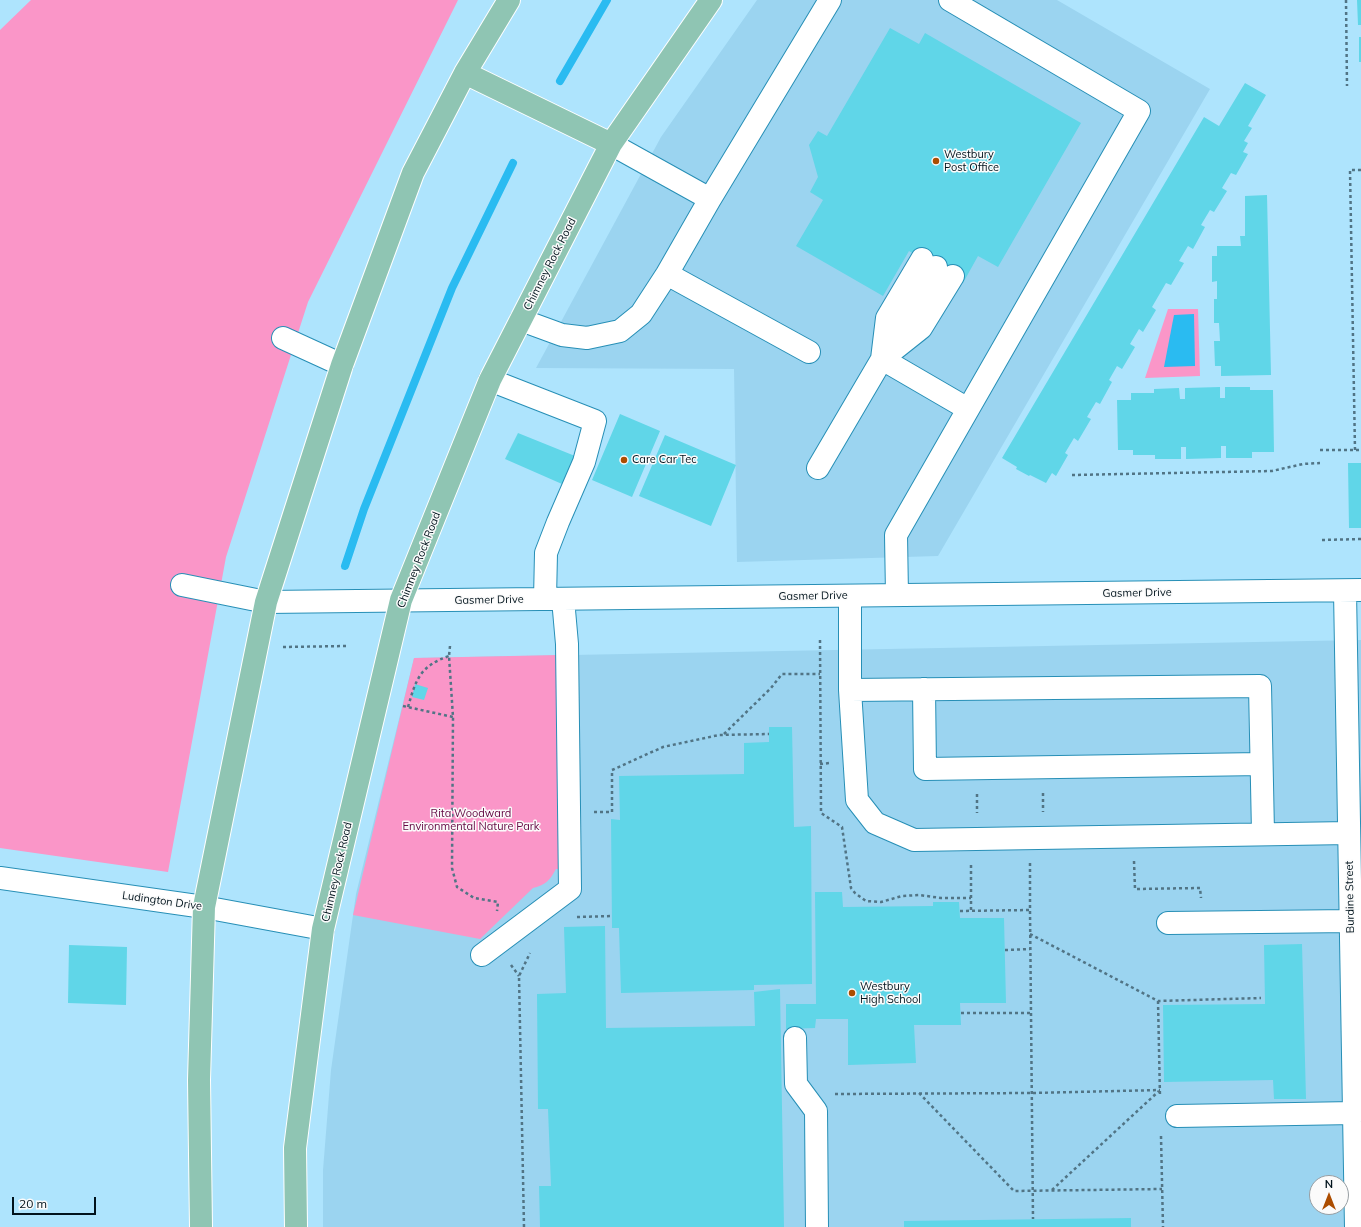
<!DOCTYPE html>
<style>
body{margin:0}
#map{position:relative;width:1361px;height:1227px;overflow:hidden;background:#aee4fd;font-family:Mulish,sans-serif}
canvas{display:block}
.north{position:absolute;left:1309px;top:1175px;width:40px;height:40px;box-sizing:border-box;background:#fbfbfb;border:1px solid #979ea2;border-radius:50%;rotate:0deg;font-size:11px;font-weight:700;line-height:16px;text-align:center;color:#01131c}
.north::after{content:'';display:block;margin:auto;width:14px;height:18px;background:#ac4d00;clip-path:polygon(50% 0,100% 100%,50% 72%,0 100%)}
.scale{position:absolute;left:12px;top:1197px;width:84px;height:18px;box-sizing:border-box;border:2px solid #01131c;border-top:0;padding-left:5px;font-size:12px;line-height:14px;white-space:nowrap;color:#01131c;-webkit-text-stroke:3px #fbfbfb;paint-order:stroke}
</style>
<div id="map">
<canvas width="1361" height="1227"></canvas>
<div class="north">N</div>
<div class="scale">20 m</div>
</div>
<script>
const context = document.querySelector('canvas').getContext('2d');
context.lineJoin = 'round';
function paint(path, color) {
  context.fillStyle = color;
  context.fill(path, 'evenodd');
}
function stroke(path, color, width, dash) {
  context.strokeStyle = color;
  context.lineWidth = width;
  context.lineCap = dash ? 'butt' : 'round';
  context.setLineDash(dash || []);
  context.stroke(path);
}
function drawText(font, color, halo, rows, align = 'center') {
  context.font = font + ' Mulish,sans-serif';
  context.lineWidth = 3;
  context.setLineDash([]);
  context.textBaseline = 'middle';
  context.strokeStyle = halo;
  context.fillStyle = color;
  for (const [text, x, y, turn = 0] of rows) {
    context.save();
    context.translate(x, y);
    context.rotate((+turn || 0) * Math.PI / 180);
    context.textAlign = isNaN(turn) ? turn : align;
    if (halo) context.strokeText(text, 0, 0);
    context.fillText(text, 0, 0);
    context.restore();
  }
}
const built = new Path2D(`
 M757,0H1057L1210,89L938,556L737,562L734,369L536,368L661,137Z
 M1361,640V1227H323V1170L331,1070L356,894L414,658ZM1317,1183H1341V1207H1317Z`);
const green = new Path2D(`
 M31,0H458L308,302L226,557L168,872L0,848V30Z
 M1168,309H1198L1200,376L1145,378Z
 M559,655L564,869H556C550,880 546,885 533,888L480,939L353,915L414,658Z`);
const water = new Path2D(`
 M1194,314L1195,366L1164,367L1174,315Z`);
const stream = new Path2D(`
 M560,81L607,0
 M345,566L364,509L452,288L513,163`);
const building = new Path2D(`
 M1357,0H1361V25H1358Z
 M890,28L919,44L925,33L1081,123L998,267L978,256L963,283L909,251L883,296L796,246L823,200L810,192L818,177L809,145L818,131L827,136Z
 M1359,37H1361V62H1359Z
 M1245,83L1266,95L1248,126L1252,128L1244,141L1248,143L1243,152L1248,154L1236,175L1231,173L1222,188L1227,191L1214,212L1210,210L1201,225L1205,227L1193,249L1188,246L1179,261L1184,263L1171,285L1166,283L1152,307L1156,310L1143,332L1139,329L1130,344L1135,347L1122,369L1117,366L1109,380L1112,382L1100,404L1096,402L1087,417L1091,419L1078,441L1074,438L1065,453L1068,455L1056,476L1052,473L1046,483L1030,475L1029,476L1016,469L1017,467L1002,458L1204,117L1219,126Z
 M1267,195L1271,375L1221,376V366H1215L1214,341H1220L1219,323H1214V299H1217V281L1212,282V256H1217V246H1241L1240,236H1245V196Z
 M1220,387V398H1225V387H1250V390H1273L1274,452H1252V458H1226V446H1221V458L1186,459V447H1181V459H1155V455H1133V450H1118L1117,400H1131V393H1154V389L1179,388L1180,399H1185V388Z
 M620,414L660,431L632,497L592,480Z
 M518,433L575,456L562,484L505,459Z
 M665,435L736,465L711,526L639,496Z
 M1348,463H1361V528H1349Z
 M415,684L428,688L424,700L412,697Z
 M769,727H792L794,827L811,826L812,984L754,985V990L621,993L619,928H612L611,819L620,820L619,776L744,774V743L769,742Z
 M815,892H842L843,907L933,906V902H959L960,918H1004L1006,1003H960L961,1025H914L916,1063L848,1065V1019H816L815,1028L786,1029V1004H816Z
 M605,926L606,1028L755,1026L754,992L780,989L784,1227H540L539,1186H551L548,1109H538L537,994L566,993L564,927Z
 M1302,944L1306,1099H1274L1273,1080L1164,1082L1163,1005L1265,1004L1264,945Z
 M69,945L127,947L126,1005L68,1003Z
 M1131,1218V1227H904V1221Z`);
const path = new Path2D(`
 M1346,0L1347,86
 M1320,450H1361
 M1355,450L1350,170H1361
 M1072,475L1272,471L1303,464L1320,463
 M1322,540L1361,539
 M820,640L821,813L842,827L851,888L855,893L866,901L881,902L902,896L919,895L941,898H971
 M450,646L449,656L453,717L452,868L457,887L474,898L498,902L497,911
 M283,647L347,646
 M403,706L453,717
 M408,707C416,679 420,666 449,656
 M724,734L771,688L782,674H820
 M820,764L830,763
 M1043,793V812
 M977,794V813
 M594,812H612V770L663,747L719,735L769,734
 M1134,861L1135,889L1200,888L1201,898
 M1030,863V910L1033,1219
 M971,865V911
 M960,911L1030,910
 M577,917L612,916
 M1030,934L1158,1001L1261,998
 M1005,950L1030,949
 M511,965L519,976
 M1158,1001L1160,1097
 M961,1013H1031
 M919,1093L1014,1191L1162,1189
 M835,1094L1032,1093L1160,1090
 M1161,1136L1163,1227
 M1052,1190L1159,1091
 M524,1227L519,976L530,953`);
const minor = new Path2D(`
 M611,144L710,199L830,0
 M667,274L809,352
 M521,320L562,335L587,338L620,331L641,314L667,274L710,199
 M283,338L342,365
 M889,348L936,267
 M882,359L921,328L953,276
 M882,359L887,318L922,259
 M490,380L595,421L584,462L558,522L546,553L545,599
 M818,468L882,359L968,409
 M182,585L266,602L1361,590
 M1345,591L1356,1227
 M897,595L896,535L1139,111L950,0
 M850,596V690L857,800L875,823L914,840L1349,833
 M924,689L925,769L1261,764
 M850,690L1260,686L1263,833
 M0,878L204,907L323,929
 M1168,923L1351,921
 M482,955L570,889L567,644L563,599
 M795,1038L796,1084L816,1111L817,1227
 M1177,1116L1354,1113`);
const major = new Path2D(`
 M465,73L611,144
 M201,1227L199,1080L204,907L266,602L342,365L413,173L465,73L509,0
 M296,1227L295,1148L323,929L401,600L490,380L611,144L711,0`);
const markers = [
 [936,161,4,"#ac4d00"],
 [624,460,4,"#ac4d00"],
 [852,993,4,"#ac4d00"]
];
const poiNames = [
 ["Westbury",944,155],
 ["Post Office",944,168],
 ["Care Car Tec",632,460],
 ["Westbury",860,987],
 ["High School",860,1000]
];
const streetNames = [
 ["Chimney Rock Road",550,264,-63],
 ["Chimney Rock Road",419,560,-69],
 ["Gasmer Drive",1137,593,-1],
 ["Gasmer Drive",813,596,-1],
 ["Gasmer Drive",489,600,-1],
 ["Chimney Rock Road",337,872,-77],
 ["Burdine Street",1350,897,-91],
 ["Ludington Drive",162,901,8]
];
const parkNames = [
 ["Rita Woodward",471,814],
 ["Environmental Nature Park",471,827]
];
paint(built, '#9bd4f0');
paint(green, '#fa96c8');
paint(water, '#2abbf1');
stroke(stream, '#2abbf1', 8);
paint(building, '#60d6e8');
stroke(minor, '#278fb6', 24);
stroke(major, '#fff', 24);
stroke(path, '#517485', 2.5, [3, 3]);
stroke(minor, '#fff', 22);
stroke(major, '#8fc5b3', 22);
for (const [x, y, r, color] of markers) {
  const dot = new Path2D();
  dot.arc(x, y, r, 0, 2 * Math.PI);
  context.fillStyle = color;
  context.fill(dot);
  stroke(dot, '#fbfbfb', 1.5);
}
drawText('11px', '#01131c', '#fbfbfb', poiNames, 'left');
drawText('11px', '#01131c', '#fbfbfb', streetNames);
drawText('11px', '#640742', '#fbfbfb', parkNames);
</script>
